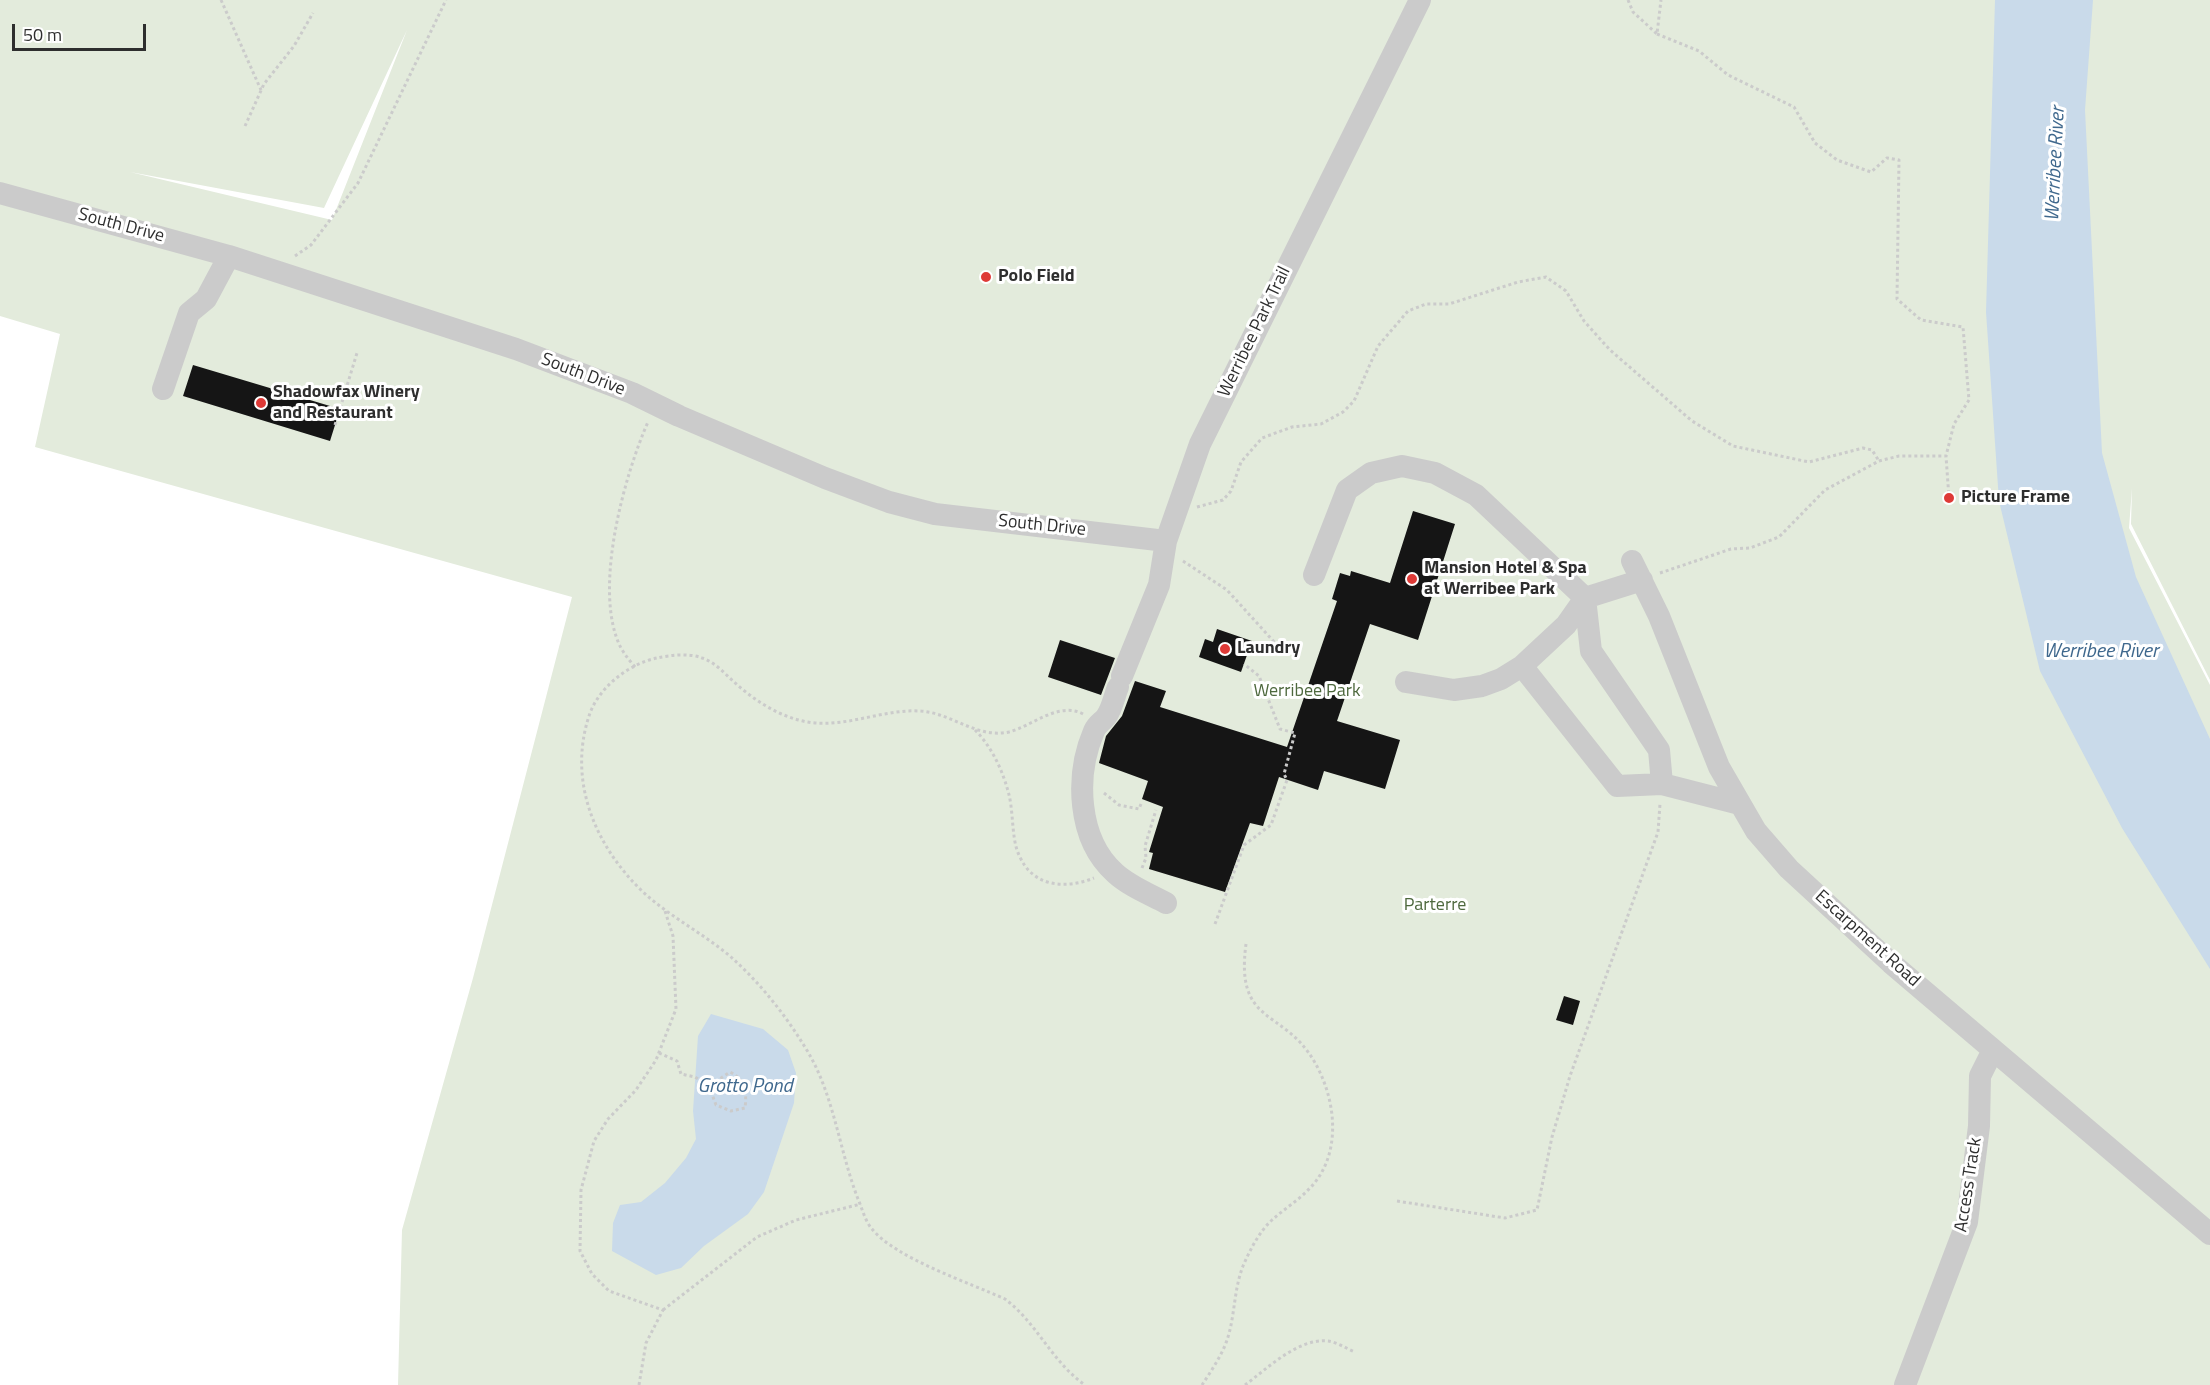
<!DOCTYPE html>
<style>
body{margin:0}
#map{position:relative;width:2210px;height:1385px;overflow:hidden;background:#fff;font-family:"Titillium Web",sans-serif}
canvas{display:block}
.scale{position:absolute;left:12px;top:24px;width:134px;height:27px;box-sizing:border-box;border:3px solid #2e2e2e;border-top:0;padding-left:8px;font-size:18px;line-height:21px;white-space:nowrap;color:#2e2e2e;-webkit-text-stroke:4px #fff;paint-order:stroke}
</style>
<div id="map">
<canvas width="2210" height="1385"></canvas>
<div class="scale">50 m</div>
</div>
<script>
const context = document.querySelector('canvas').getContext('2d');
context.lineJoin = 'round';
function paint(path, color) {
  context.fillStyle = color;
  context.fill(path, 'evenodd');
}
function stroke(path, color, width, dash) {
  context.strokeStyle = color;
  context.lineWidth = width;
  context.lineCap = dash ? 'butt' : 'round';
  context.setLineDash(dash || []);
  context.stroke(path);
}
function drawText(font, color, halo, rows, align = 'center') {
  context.font = font + ' "Titillium Web",sans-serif';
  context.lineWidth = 6;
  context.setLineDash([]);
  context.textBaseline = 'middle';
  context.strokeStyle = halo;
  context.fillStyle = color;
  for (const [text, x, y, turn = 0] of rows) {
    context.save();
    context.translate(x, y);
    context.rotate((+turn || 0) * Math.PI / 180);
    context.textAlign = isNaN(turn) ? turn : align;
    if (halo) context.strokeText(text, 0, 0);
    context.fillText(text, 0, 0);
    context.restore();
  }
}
const green = new Path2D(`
 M0,0H2210V680L2131,524L2132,488L2129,528L2210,685V1385H398L402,1230L473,978L572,597L35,447L60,334L0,316ZM407,30L332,220L130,172L324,208Z`);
const water = new Path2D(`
 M1995,0H2093L2085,110L2102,453L2136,577L2210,739V969L2122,828L2040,671L1999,501L1986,312Z
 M711,1014L763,1029L788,1050L796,1073L794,1103L764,1192L748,1214L704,1246L681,1268L656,1275L612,1251L613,1223L620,1205L641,1202L665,1183L686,1158L696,1139L693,1111L698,1036Z`);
const building = new Path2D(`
 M193,365L340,409L330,441L183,396Z
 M1413,511L1455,524L1418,640L1370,624L1337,721L1400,740L1385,789L1324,771L1318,790L1279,777L1263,826L1250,823L1225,892L1149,869L1153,853L1149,852L1163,807L1142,799L1148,781L1099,763L1106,736L1122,716L1135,681L1166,691L1160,707L1287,747L1337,601L1332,599L1340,573L1350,576L1351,571L1390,583Z
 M1217,629L1252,641L1241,672L1199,657L1205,639L1213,642Z
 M1060,640L1115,658L1101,695L1048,677Z
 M1564,996L1580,1001L1573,1025L1556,1020Z`);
const path = new Path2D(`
 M221,0L261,90
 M1628,0L1633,12L1657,34L1661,0
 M1657,34L1699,51L1728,75L1794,107L1815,143L1837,160L1871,172L1887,158L1899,160L1897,299L1921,320L1963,327L1969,400L1954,424L1946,456
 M245,126L264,84L294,46L313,13
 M295,256L311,245L358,183L446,0
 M335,425L357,353
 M1197,507L1223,500L1231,491L1241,462L1262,438L1292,427L1321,424L1343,412L1354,401L1378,346L1408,311L1426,304H1449L1518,282L1546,277L1566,291L1584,321L1610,350L1692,421L1733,446L1809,462L1863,448L1872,450L1879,461
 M1183,561L1227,590L1276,644L1296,652
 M1660,573L1731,549L1750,548L1779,537L1825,490L1879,461L1899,456H1946L1949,498
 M635,667C630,661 625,655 621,648C592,592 624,476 648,422
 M1083,714C1059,701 1032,726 1009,732C977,739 952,713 920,711C885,709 850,726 815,723C784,720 756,702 734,682C724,673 715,662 702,658C690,653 670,655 657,658C628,664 598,688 589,716C568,780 594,844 641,890C668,916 703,933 731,957C758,981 784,1013 803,1044C834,1091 838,1147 858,1199C862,1208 865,1221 872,1229C895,1258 970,1283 1005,1299C1037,1323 1052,1362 1085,1385
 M975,730C991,746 1002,769 1008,791C1014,811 1011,838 1019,855C1033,888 1066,889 1094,878
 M1104,793L1119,805L1139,809L1141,804
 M1142,868L1146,858L1145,846L1156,810
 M1215,924L1244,845L1271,825L1287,780L1284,774L1295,733L1280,729L1259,676L1244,664
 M659,1053L677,1061L681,1074L695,1077L709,1086L730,1072C745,1079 747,1093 745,1108L731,1111L716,1105L709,1086
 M1397,1201L1505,1218L1537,1210L1552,1137L1570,1076L1658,832L1660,804
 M663,1310L757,1237L796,1220L861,1204
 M639,1385L646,1343L663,1310L609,1291L592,1274L580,1251L581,1190L594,1141L608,1119L636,1090L656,1060L676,1009L673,936L665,911
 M1202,1385C1211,1371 1223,1354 1228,1337C1235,1314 1234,1289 1243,1266C1250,1250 1259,1232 1272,1220C1284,1209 1299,1200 1310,1188C1343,1154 1336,1098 1314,1061C1283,1008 1235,1026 1246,944
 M1245,1385C1268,1368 1298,1338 1328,1341C1337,1342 1347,1349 1355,1352`);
const minor = new Path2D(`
 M0,193L229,256L516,349L632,393L679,416L825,478L889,502L935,514L1166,541
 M163,389L189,313L206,299L229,256
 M1632,561L1659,616L1719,767L1756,831L1789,869L1891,963L2210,1234
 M1314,575L1347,490L1371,473L1402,466L1435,473L1476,495L1585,598L1591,651L1659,750L1662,784L1740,804
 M1522,666L1617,786L1662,784
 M1122,676L1159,585L1166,541L1200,444L1420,0
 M1406,682L1454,690L1482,686L1501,679L1522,666L1566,625L1585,598L1642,580
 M1118,687C1114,697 1112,709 1106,717C1102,722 1097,724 1094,731C1075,775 1077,839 1115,873C1129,886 1149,894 1166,903
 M1905,1385L1967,1222L1979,1126L1980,1076L1993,1050`);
const markers = [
 [986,277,6,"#de3a37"],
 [261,403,6,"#de3a37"],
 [1949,498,6,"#de3a37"],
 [1412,579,6,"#de3a37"],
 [1225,649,6,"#de3a37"]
];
const streetNames = [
 ["South Drive",121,226,15],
 ["Werribee Park Trail",1255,332,-64],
 ["South Drive",583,375,21],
 ["South Drive",1042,526,6],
 ["Escarpment Road",1867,939,42],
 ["Access Track",1969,1185,-81]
];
const poiNames = [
 ["Polo Field",998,277],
 ["Shadowfax Winery",273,393],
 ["and Restaurant",273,414],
 ["Picture Frame",1961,498],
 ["Mansion Hotel & Spa",1424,569],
 ["at Werribee Park",1424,590],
 ["Laundry",1237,649]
];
const parkNames = [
 ["Werribee Park",1307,692],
 ["Parterre",1435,906]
];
const waterNames = [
 ["Werribee River",2056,164,-87],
 ["Werribee River",2101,652],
 ["Grotto Pond",745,1087]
];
paint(green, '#e3ebdc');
paint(water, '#c9daea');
paint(building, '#151515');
stroke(path, '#cbcbcb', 3, [3, 3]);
stroke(minor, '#cbcbcb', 22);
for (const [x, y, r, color] of markers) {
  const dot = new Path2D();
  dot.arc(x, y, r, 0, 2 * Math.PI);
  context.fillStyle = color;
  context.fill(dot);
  stroke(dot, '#fff', 2);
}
drawText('18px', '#2e2e2e', '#fff', streetNames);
drawText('bold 18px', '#2e2e2e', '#fff', poiNames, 'left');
drawText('18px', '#4d683d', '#fff', parkNames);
drawText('italic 20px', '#3f688d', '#fff', waterNames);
</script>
